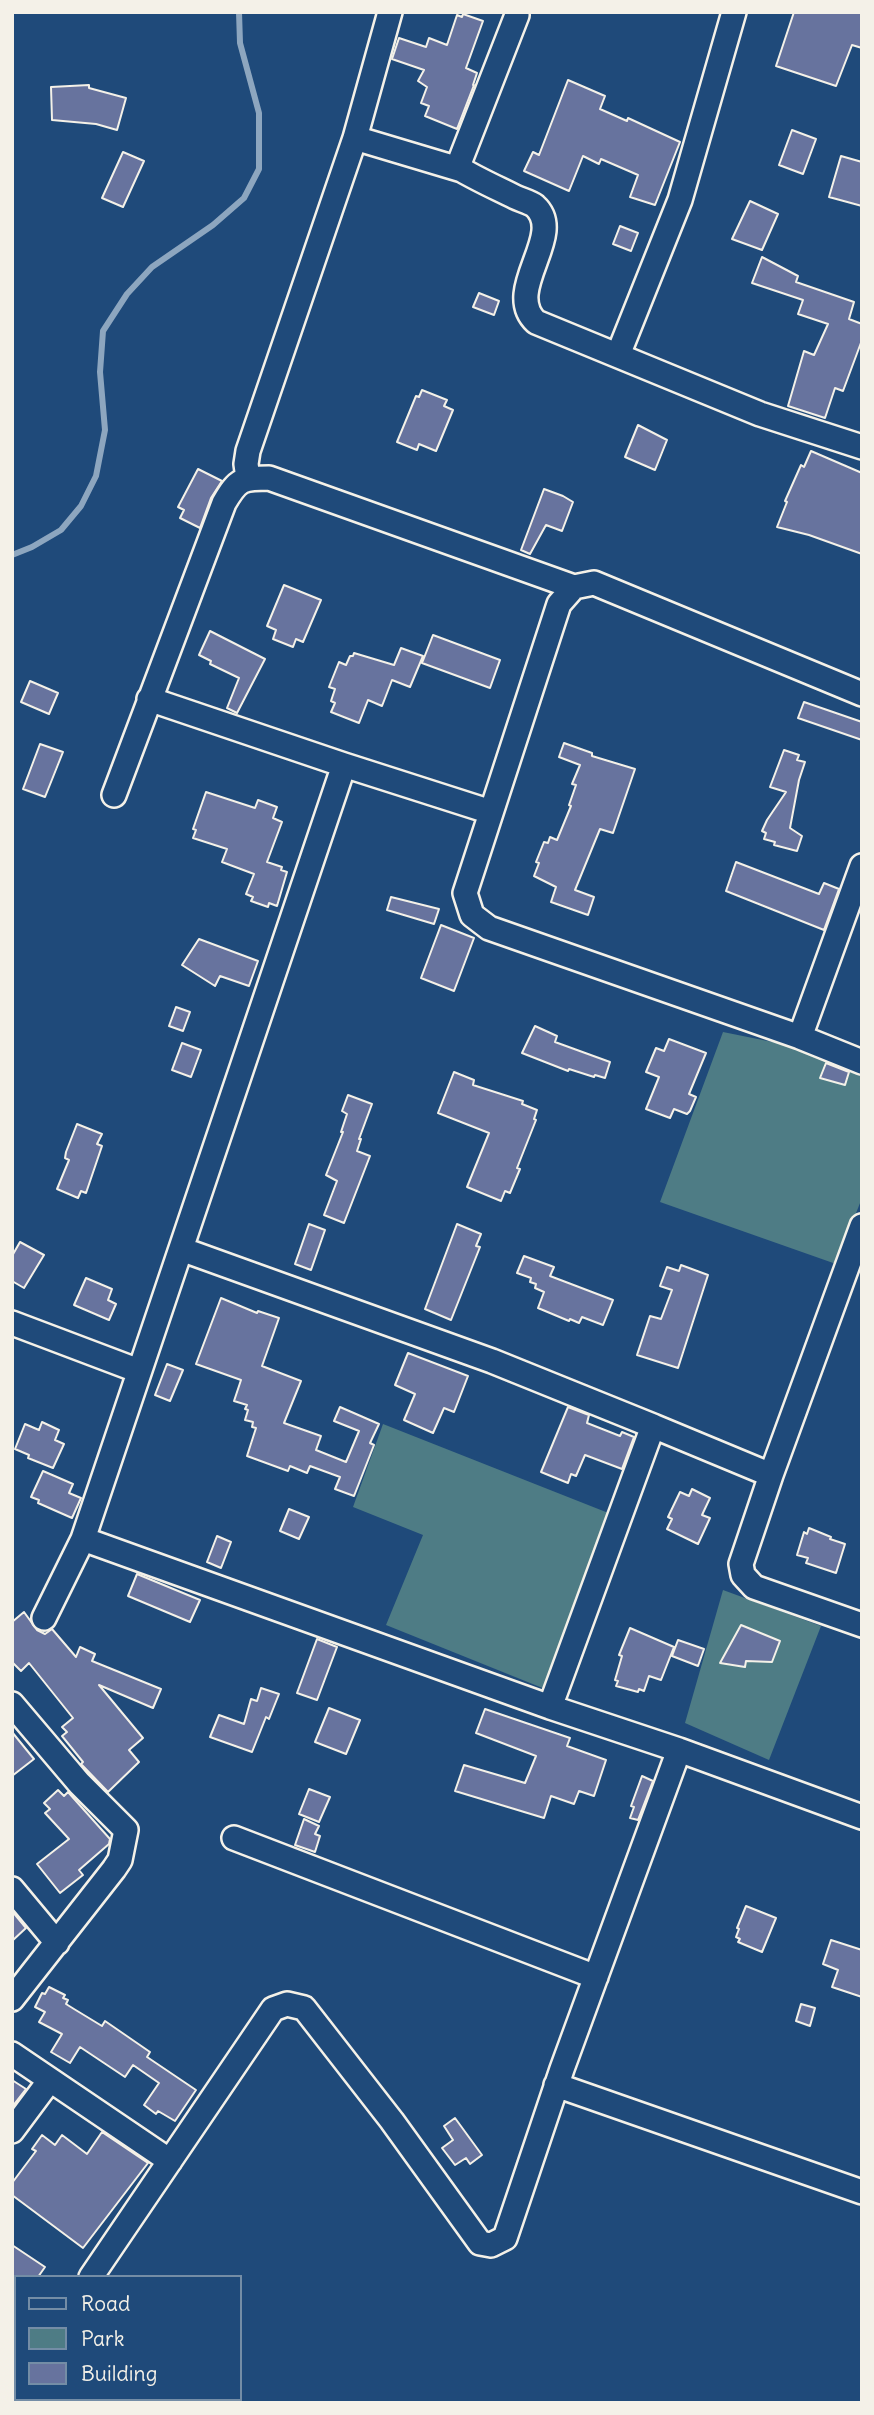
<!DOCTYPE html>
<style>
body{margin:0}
#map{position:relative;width:874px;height:2415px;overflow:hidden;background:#1f4a7a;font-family:Delius,sans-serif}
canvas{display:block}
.frame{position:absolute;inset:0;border:14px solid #f4f1e8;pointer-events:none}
.legend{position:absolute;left:14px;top:2275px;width:228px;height:126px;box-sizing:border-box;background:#1f4a7a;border:2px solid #748da6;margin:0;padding:9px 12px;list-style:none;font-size:21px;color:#f4f1e8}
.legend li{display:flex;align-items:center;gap:14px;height:35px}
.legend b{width:35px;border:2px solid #748da6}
</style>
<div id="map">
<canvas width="874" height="2415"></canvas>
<div class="frame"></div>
<ul class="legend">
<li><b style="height:9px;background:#1f4a7a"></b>Road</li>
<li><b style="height:19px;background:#4e7c85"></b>Park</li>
<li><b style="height:19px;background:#67739e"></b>Building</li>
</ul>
</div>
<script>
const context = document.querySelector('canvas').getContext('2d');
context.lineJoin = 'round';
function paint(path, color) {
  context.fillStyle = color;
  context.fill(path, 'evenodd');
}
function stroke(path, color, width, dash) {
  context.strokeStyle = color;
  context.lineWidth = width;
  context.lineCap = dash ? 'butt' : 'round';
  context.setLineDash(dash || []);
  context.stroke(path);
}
const green = new Path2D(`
 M723,1032L817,1051L862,1070V1198L836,1264L660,1202Z
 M383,1424L616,1516L545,1689L386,1625L423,1535L353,1507Z
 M723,1590L821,1626L769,1760L685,1723Z`);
const stream = new Path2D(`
 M12,555L32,547L61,530L81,506L96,476L105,430L100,372L103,331L127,294L152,267L213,225L244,198L259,169V113L240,43L239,12`);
const building = new Path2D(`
 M794,12H862V48L852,45L836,86L776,66Z
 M463,14L483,21L466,68L477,73L473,85H474L457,129L425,116L429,106L421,103L427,87L418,81L424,70L392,59L399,38L426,47L429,38L447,45L457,15L462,17Z
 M568,80L605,96L600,109L627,121L628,118L680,142L655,205L630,197L638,175L601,159L599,164L583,156L569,191L524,171L533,152L539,155Z
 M89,85V88L126,98L117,130L96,124L52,120L51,87Z
 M792,130L816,139L803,174L779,165Z
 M123,152L144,161L123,207L102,198Z
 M841,156L862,162V206L829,197Z
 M750,201L778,214L762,250L732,239Z
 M620,226L638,233L631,251L613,244Z
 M762,257L798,276L796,282L854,302L849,319L862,324V340L843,391L835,388L825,418L788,406L804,351L814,355L828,324L798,314L803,300L752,283Z
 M479,293L499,301L494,315L473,307Z
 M422,390L447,400L444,406L453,410L436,451L419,444L417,450L397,442L416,396L419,397Z
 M638,425L667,440L655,470L625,457Z
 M811,451L862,473V554L809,535L777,527L787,502L785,501L801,465L804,467Z
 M198,469L222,481L211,498L200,528L180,518L184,510L178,507Z
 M544,489L563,496L573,502L562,531L546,525L530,554L521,550Z
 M284,585L321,600L303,642L296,639L293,647L273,639L276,630L267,626Z
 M210,631L265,659L237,713L227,708L239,678L210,664L211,661L199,655Z
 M433,635L500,660L490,688L422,663Z
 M401,648L423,656L410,687L392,680L382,706L368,700L359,723L331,712L335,703L331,701L335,689L329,687L339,662L346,665L350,656H353L354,653L394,665Z
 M30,681L58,693L49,714L21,702Z
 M804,702L862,722V740L798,718Z
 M564,743L592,753V756L635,769L613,833L600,829L575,890L594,897L588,915L551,902L556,887L534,876L539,863L536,862L544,842L548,843L550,837L557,840L571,806L569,805L576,785L572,784L580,765L559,757Z
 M40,744L63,752L45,797L23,789Z
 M784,750L799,755L797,760L805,762L799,780L790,828L802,836L797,851L774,845L775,842L764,839L766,833L762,831L767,820L786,792L770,787Z
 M206,792L255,808L258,800L277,807L273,818L282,822L267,862L282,867L281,870L287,872L277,906L269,903L268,907L251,901L253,897L246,894L254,874L222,862L227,849L193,838L196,830L193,829Z
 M736,862L819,894L824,883L839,889L824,930L726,891Z
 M391,897L439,909L434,924L387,910Z
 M441,925L474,938L454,991L421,978Z
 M199,939L258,961L249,986L220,976L215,986L182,965Z
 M176,1007L190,1012L183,1031L169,1026Z
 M535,1026L557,1036L555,1042L610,1062L605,1078L595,1075L594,1077L569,1069L568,1071L522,1053Z
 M669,1039L706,1053L689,1094L696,1097L690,1111L687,1114L674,1109L670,1118L646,1109L659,1077L646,1072L656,1048L664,1051Z
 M182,1043L201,1050L191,1077L172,1070Z
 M826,1063L849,1072L845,1085L820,1078Z
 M454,1072L474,1080L473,1085L523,1101L522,1104L537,1110L534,1119L536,1120L517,1168L520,1169L510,1193L505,1191L501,1201L467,1187L489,1133L438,1113Z
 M348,1095L372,1104L359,1139H361L357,1151L370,1156L344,1223L324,1215L337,1181L326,1175L343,1132H341L347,1114L342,1111Z
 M77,1124L102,1134L97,1144L102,1146L86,1193L81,1191L78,1198L57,1189L69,1160L65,1158L66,1152Z
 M309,1224L325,1230L311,1270L295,1264Z
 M457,1224L481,1234L476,1246L480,1247L451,1320L425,1309Z
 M20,1242L44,1255L24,1288L12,1281V1256Z
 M524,1256L554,1267L550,1276L613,1300L603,1325L582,1317L579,1323L570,1319L569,1321L538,1308L544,1292L535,1288L536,1284L530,1282L531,1278L517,1273Z
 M681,1265L708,1275L678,1368L637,1355L650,1316L661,1319L672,1290L660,1286L667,1267L679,1271Z
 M86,1278L112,1289L108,1300L116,1304L109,1320L74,1305Z
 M221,1298L257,1313L258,1311L279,1318L262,1366L301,1381L284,1423L321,1436L316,1450L346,1462L359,1431L334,1421L340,1407L379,1424L370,1443L374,1445L354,1496L335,1489L340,1477L310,1466L307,1473L290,1466L288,1471L247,1456L256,1428L252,1427L253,1422L245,1420L248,1410L245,1409L247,1405L234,1401L241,1380L196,1364Z
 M408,1353L468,1376L454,1412L444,1408L433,1433L404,1420L415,1394L395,1385Z
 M167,1364L183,1370L170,1401L155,1395Z
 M568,1407L589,1415L587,1423L620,1436L622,1432L634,1437L622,1469L585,1455L576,1476L571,1474L568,1483L541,1472Z
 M42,1422L59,1430L55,1440L64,1444L53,1468L28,1458L29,1455L15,1449L25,1424L39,1430Z
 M43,1471L73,1484L69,1493L81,1498L72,1518L38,1503L39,1500L31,1497Z
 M692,1489L710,1498L702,1515L710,1518L698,1544L667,1529L672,1519L668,1517L680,1492L689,1496Z
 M289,1509L309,1517L299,1539L280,1531Z
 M809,1528L831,1537L830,1539L845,1544L836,1573L806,1563L808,1558L797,1555L804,1532L807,1534Z
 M217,1536L231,1542L221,1568L207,1562Z
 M137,1574L200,1600L190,1622L128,1596Z
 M24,1612L37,1630L45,1634L52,1629L76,1657L80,1647L95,1654L92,1661L161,1689L153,1708L99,1685L143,1738L129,1750L139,1762L108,1792L81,1764L83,1762L62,1736L67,1732L62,1727L73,1718L29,1663L21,1671L12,1662V1622Z
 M741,1625L780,1641L772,1662L746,1661L745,1667L720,1663Z
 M630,1628L674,1647L661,1680L649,1676L644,1691L639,1689L638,1692L616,1686L618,1681L615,1680L622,1656L619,1655Z
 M317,1639L337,1647L317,1700L297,1693Z
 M678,1640L704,1649L698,1666L672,1656Z
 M261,1688L279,1694L269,1719L266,1717L252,1752L210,1737L219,1715L244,1724L251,1699L257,1701Z
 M329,1708L360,1720L346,1754L315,1742Z
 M485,1709L570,1738L567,1746L606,1760L594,1796L579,1791L574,1804L551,1796L544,1818L455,1791L464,1765L525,1783L536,1756L476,1733Z
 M12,1732L34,1759L12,1776Z
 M642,1776L653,1781L638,1820L630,1818L634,1807L631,1806Z
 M309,1789L330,1797L319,1822L299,1814Z
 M58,1790L64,1796L68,1792L110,1839L109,1844L79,1870L83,1875L60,1893L37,1864L69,1839L45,1813L50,1809L44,1803Z
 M304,1819L319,1826L315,1834L320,1836L315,1852L295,1845Z
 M746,1906L776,1918L762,1952L738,1942L740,1939L736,1937L739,1929L737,1928Z
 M12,1911L26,1928L12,1941Z
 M831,1940L862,1950V1997L832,1987L838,1970L823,1964Z
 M49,1987L65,1995L63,1998L68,2000L66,2004L74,2009L102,2026L105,2021L150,2052L147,2057L196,2090L175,2121L158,2111L156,2114L144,2105L159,2083L133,2065L125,2077L80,2047L70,2063L51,2052L62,2034L39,2022L45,2012L35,2007L42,1993L45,1994Z
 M801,2004L815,2008L810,2026L796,2021Z
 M12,2080L26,2089L12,2107Z
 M455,2118L482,2155L470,2164L466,2158L455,2165L442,2148L453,2140L444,2126Z
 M102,2132L148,2163L83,2248L12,2195V2183L36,2151L32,2149L42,2135L55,2145L62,2135L87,2154Z
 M12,2245L45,2267L38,2277H12Z`);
const street = new Path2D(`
 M517,15L460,161L462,170C479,180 497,188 515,197C521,200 530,202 535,206C567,235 502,290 536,322L760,414L862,447
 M355,138L462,170
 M618,355L680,200L734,12
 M248,478L246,464L248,451L355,138L390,12
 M149,699L344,765L491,812
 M114,795L224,503C238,479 242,478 269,478L574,587
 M862,866L800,1037L862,1062
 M800,1037L489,928L472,915L465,893L559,604L574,587L594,583L862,694
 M862,1226L771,1475L741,1564L743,1575L754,1587L862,1625
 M181,1249L492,1361L653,1426
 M12,1323L139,1371
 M771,1475L653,1426L550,1707L679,1750L862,1817
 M83,1539L550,1707
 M44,1618L83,1539L344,765
 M12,1704L79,1783L126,1830L120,1860L114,1869L12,1999
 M234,1838L596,1977
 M12,1889L57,1943
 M12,2054L170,2161
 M556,2085L862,2192
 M12,2131L50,2080
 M91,2277L273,2009L287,2004L304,2008L392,2121L480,2243L491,2245L505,2238L562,2069L679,1750
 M12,2392L16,2387`);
paint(green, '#4e7c85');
stroke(stream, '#8da6bf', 6);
paint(building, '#67739e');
stroke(building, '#f4f1e8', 2);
stroke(street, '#f4f1e8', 28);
stroke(street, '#1f4a7a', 23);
</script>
